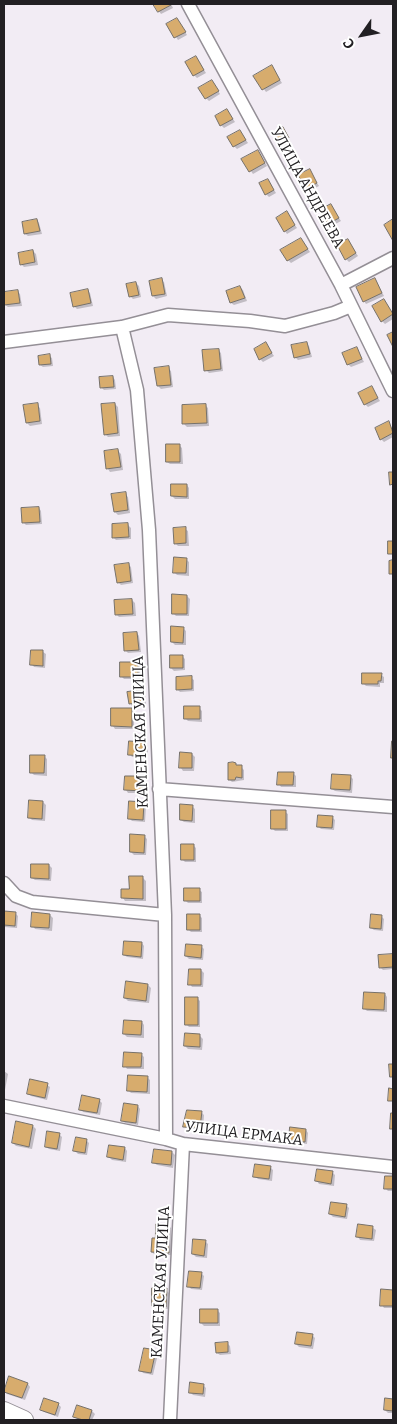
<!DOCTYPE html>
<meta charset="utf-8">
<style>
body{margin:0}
#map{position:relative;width:397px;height:1424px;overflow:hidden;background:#f2ecf4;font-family:Bitter,serif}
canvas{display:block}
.frame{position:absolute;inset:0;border:5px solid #222023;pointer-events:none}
.north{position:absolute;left:337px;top:10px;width:50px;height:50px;-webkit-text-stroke:4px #fff;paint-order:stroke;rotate:237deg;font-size:14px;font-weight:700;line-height:20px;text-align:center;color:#222023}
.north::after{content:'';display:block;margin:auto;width:18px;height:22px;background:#222023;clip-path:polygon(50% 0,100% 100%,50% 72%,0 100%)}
</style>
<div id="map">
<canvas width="397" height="1424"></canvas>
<div class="frame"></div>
<div class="north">С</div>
</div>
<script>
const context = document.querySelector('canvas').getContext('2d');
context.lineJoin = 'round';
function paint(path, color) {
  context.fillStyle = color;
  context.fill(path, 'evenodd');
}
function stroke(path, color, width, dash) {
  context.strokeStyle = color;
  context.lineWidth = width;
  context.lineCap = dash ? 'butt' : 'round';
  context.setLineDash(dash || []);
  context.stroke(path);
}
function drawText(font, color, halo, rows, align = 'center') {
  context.font = font + ' Bitter,serif';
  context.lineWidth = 4;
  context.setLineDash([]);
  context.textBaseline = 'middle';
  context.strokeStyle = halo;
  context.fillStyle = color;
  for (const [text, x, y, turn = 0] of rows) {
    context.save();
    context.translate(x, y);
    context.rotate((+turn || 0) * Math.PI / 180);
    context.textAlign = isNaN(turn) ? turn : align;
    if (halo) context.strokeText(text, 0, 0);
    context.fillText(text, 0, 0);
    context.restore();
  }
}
const shadow = new Path2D(`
 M154,4H171L173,8L161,14Z
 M177,19L187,35L178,40L168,25Z
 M196,57L206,73L197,78L194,75Z
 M274,70L282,83L266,92L255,77Z
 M212,81L220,94L209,101L206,98Z
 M227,110L235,122L224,128L221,125Z
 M240,131L248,143L237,149L234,146Z
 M285,132L291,142L285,146L282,143Z
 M260,154L267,166L253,174L243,160Z
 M309,170L319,186L310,191L307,188Z
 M268,180L276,193L269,197L266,194Z
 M331,206L341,221L332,226L329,223Z
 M287,213L297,228L287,234L285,231Z
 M37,220L39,223L42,234L28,236L25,234Z
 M301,239L310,252L291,263L288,260Z
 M348,241L358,256L349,262L346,259Z
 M33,251L36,254L38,265L24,267L21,264Z
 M375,279L384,296L366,304L364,301Z
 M161,280L164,282L167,296L156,299L153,296Z
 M136,283L139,286L141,297L133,299L130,296Z
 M240,287L243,290L247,301L234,305L231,303Z
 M87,290L90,293L93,306L77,309L74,306Z
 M18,292L20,294L22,306L8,307L5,305L4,294Z
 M384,300L393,313V319L385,324L382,321Z
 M306,343L309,346L312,357L298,360L295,357Z
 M266,344L274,356L263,362L260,359Z
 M357,348L364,362L351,367L348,364Z
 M218,350L221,353L223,371L209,373L206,370Z
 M49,356L52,358L53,366L43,367L40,365Z
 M168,368L171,371L173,387L161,389L158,386Z
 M113,377L115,380L116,389L104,390L101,387Z
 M372,388L380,401L368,407L365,404Z
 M115,404L118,407L120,436L108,437L105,434Z
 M37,405L40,408L42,424L30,426L27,423Z
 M205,405L208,408L209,426L187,427L184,424Z
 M388,423L393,429V437L384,442L381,439Z
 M179,445L182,448L183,464H170L167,462Z
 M118,451L121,454L123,470L110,472L108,469Z
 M187,485L189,488V499H175L172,496Z
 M125,494L128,497L130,513L118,515L115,512Z
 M39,508L41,511L42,524L26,525L23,522Z
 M128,525L131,528V539L116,540L113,537Z
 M185,529L188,531L189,546H178L175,543Z
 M186,559L189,562V576L177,575L175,573Z
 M128,564L131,567L133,583L121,585L118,582Z
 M187,596L190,599L189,616H176L173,613Z
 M132,600L135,603L136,616L119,617L116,614Z
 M183,628L186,631V645H175L172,642Z
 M137,633L139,636L141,652L128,653L125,650Z
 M43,652L46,654L45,668L34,667L32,664Z
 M182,656L185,659V670L174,671L171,668Z
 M138,664L141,666V679H124L122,677Z
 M381,675L384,677V683H380V687L366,686L363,683Z
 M191,678L194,680V691L180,692L177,689Z
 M142,691L145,694L146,704L132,706L130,703Z
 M199,708L202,711V722L188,721L185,718Z
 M131,710L134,713V729H115L113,726Z
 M145,743L148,746V758L132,757L130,754Z
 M192,754L195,757L194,771H183L181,768Z
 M44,756L47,759V776L34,775L31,772Z
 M238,767H241L244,770V780L232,782L229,779Z
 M293,773L296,776V787H281L279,784Z
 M350,776L353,779L352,793L335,791L332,789Z
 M142,778L145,780V793H128L126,790Z
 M43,802L46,805L45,821L32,820L29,817Z
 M143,803L146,806L145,822L132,821L129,818Z
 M192,806L195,809V823L184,822L181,820Z
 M285,812L288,814V831H275L272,828Z
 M332,817L335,820L334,830L321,829L318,826Z
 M144,836L147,839L146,855H134L131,852Z
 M193,845L196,848V862H185L182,859Z
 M49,865L52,868L51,881L35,880L32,878Z
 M143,878L146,881V901H125L123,898Z
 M199,890L202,892V903H188L185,900Z
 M4,912L15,913L18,916L17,928L4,927Z
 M50,915L53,918L52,931L35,929L33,926Z
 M199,915L202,918V932H191L188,929Z
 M381,916L384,919L383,931L374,930L371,928Z
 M142,943L144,946L143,959L127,957L124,955Z
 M201,946L204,949L203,960L189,959L186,956Z
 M393,955V969L383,970L380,967V956Z
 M201,970L204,973L203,987H192L190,984Z
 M148,985L151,988L149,1003L128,1001L125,998Z
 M385,994L387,997V1012L367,1011L364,1008Z
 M197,998L200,1001V1027H189L186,1024Z
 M142,1022L144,1025V1038L127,1037L124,1034Z
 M200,1036L203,1039L202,1050L188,1049L185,1046Z
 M141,1054L144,1057V1069H127L125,1066Z
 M4,1071L8,1074L5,1090H4Z
 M147,1077L150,1080V1094L131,1093L129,1091Z
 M47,1085L50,1087L47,1100L31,1096L28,1093Z
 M99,1100L102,1103L100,1115L83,1112L81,1109Z
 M138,1106L140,1109L138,1125L125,1123L122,1120Z
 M201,1112L204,1115L203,1131L188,1129L185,1127Z
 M33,1126L36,1129L32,1149L16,1146L13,1143Z
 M306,1130L308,1133L307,1144L293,1142L290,1139Z
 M59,1134L62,1137L60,1151L49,1149L46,1147Z
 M86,1140L89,1143L87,1155L78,1154L75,1151Z
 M125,1148L127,1151L126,1162L112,1160L109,1157Z
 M172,1152L175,1155L173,1168L157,1165L154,1163Z
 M270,1167L273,1170L272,1181L258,1179L255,1176Z
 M332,1172L335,1175L334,1186L319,1184L317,1181Z
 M386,1177L393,1178V1191H388L385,1188Z
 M346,1205L349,1208L347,1219L333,1217L330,1214Z
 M168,1225L171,1228V1255H155L152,1252L156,1239Z
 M373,1228L376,1230L374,1241L360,1240L358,1237Z
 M205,1241L208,1244L207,1258L196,1257L193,1254Z
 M201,1273L204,1276L202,1290L191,1289L189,1286Z
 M166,1290L169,1293V1309L156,1308L153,1306Z
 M382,1291H393V1308H384L382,1305Z
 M217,1310L220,1313V1326H204L201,1323Z
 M312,1335L315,1338L313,1349L299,1347L296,1344Z
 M227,1343L230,1346L231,1354L220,1355L217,1353Z
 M155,1351L158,1354L153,1375L143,1373L141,1370Z
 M28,1384L30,1387L25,1400L7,1394L4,1391Z
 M203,1385L206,1388L205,1397L193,1395L191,1393Z
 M386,1399L393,1400V1413H388L385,1410Z
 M58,1404L61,1407L58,1417L44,1412L41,1409Z
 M78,1406L92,1411L95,1414L92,1420L77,1419L74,1416Z`);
const building = new Path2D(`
 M153,4H171V5L158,12Z
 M177,18L186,32L174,38L166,24Z
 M196,56L204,70L193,76L185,62Z
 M272,65L280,80L262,90L253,76Z
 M212,80L219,91L205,99L198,88Z
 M227,109L233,119L220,126L215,116Z
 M283,127L289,138L281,144L274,133Z
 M240,130L246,140L233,147L227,137Z
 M258,150L265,163L249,172L241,159Z
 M310,169L317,183L306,189L298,175Z
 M268,179L274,190L265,195L259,183Z
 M331,204L339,218L328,224L320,210Z
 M287,211L295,225L284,232L276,218Z
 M37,219L40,231L24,234L22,222Z
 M393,219V241L384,225Z
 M301,238L308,249L287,261L280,250Z
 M348,239L356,253L345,260L337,245Z
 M33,250L35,262L20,265L18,253Z
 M162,278L165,294L152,296L149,281Z
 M375,278L382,293L363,302L356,287Z
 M136,282L139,295L129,297L126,284Z
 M240,286L245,298L230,303L226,291Z
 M88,289L91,303L73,307L70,293Z
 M18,290L20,303L4,305V292Z
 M384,299L393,314L381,322L372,306Z
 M393,332V347L387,335Z
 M266,342L272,353L259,360L254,349Z
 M307,342L310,354L294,358L291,345Z
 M357,347L362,359L347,365L342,353Z
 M219,349L221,369L204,371L202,350Z
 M50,354L51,364L39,365L38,356Z
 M169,366L171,385L157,386L154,368Z
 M113,376L114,387L100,388L99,377Z
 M372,386L378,398L364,405L358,393Z
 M38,403L40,421L26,423L23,405Z
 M115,403L118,433L104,435L101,404Z
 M206,404L207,423L182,424V405Z
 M389,421L393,433L380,440L375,428Z
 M166,444H180V462H166Z
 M118,449L121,467L106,469L104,451Z
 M389,472H393V484L390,485Z
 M171,484H187V497L171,496Z
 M126,492L128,510L114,512L111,494Z
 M39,507L40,522L22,523L21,508Z
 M128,523L129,537L112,538V524Z
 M186,527V543L174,544L173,528Z
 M388,541H393V554H388Z
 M174,557L187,558L186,573H173Z
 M393,560V574H389V561Z
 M129,563L131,581L117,583L114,565Z
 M172,594L187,595V614H172Z
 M132,599L133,614L115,615L114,600Z
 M171,626L184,627L183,643L171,642Z
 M137,632L139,650L124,651L123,633Z
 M31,650H43V666L30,665Z
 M170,655H183V668H170Z
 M120,662H138V677H120Z
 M362,673H382L381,681H378V684H362Z
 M192,676V689L176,690V677Z
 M143,690L144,702L129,704L127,692Z
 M184,706H200V719H184Z
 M111,708H132V727L111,726Z
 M129,741L146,742L145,756L128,755Z
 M392,741H393V758H391Z
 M180,752L192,753V768H179Z
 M30,755H45L44,773H30Z
 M233,762L236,763V765H242V778L236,777L235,780H228V763Z
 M278,772H294L293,785H277Z
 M332,774L351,775L350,790L331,789Z
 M125,776H143V791L124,790Z
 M29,800L43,801L42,819L28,818Z
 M129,801L144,802L143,820L128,819Z
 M180,804L193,805L192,821L180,820Z
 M271,810H286V829H271Z
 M318,815L333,816L332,828L317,827Z
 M130,834L145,835L144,853L130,852Z
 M181,844H194V860H181Z
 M31,864H49V879L31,878Z
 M129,876H143V899L121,898V889H129Z
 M184,888H200V901H184Z
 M4,911L16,912L15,926L4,925Z
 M32,912L50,914L49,928L31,927Z
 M187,914H200V930H187Z
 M371,914L382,915L381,929L370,928Z
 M124,941L142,942L141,957L123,955Z
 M186,944L202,945L201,958L185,956Z
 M393,954V967L379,968L378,955Z
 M189,969H201V985H188Z
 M126,981L148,984L146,1001L124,998Z
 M364,992L385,993L384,1010L363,1009Z
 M185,997H198V1025H185Z
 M124,1020L142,1021L141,1035L123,1034Z
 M185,1033L200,1034V1047L184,1046Z
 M124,1052L142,1053L141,1067H123Z
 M389,1064H393V1077H390Z
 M128,1075L148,1076L147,1092L127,1091Z
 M30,1079L48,1083L45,1098L27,1094Z
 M389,1088L393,1089V1101H388Z
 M82,1095L100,1099L97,1113L79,1110Z
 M124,1103L138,1105L136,1123L121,1121Z
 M187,1110L202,1111L200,1128L183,1127Z
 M391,1113H393V1129H390Z
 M16,1121L33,1125L29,1147L12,1143Z
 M290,1127L306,1129L305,1142L289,1140Z
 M47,1131L60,1133L57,1149L45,1147Z
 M76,1137L87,1139L85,1153L73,1151Z
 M109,1145L125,1147L123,1160L107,1157Z
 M154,1149L172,1151L171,1165L152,1163Z
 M255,1164L271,1166L269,1179L253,1177Z
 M317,1169L333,1171L331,1184L315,1181Z
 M385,1176H393V1189H384Z
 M331,1202L347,1204L345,1217L329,1214Z
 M156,1224H168L169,1253L151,1252L152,1238H155Z
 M358,1224L373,1226L372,1239L356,1237Z
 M193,1239L206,1240L204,1256L192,1254Z
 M189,1271L202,1272L200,1288L187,1287Z
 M152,1288H167L166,1307L152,1306Z
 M381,1289L393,1290V1306H380Z
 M200,1309H218V1323H200Z
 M297,1332L313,1334L311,1346L295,1344Z
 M228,1342V1352L216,1353L215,1343Z
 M144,1348L156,1350L151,1373L139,1371Z
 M9,1376L28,1383L22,1398L4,1392Z
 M190,1382L204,1384L203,1394L189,1393Z
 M44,1398L59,1403L55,1415L40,1410Z
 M385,1398L393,1399V1411L384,1410Z
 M77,1405L92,1410L89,1420H83L73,1417Z`);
const minor = new Path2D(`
 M188,4L341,285L393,391
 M341,285L393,258
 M122,327L137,390L149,530L165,915L166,1139
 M4,342L122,327L168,315L250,321L285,326L334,313L351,306
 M159,789L393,807
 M4,883L16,896L32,902L165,915
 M4,1106L166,1139L183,1144L393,1167
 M170,1420L183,1144`);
const secondary = new Path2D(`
 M4,1411L24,1420`);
const streetNames = [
 ["УЛИЦА АНДРЕЕВА",307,188,61],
 ["КАМЕНСКАЯ УЛИЦА",141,732,-92],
 ["УЛИЦА ЕРМАКА",244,1134,7],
 ["КАМЕНСКАЯ УЛИЦА",161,1282,-87]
];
paint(shadow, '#0003');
paint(building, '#d7ac6d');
stroke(building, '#76716a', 1);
stroke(minor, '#948f96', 15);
stroke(secondary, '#948f96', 20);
stroke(minor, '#fff', 12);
stroke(secondary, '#fff', 18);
drawText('15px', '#222023', '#fff', streetNames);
</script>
